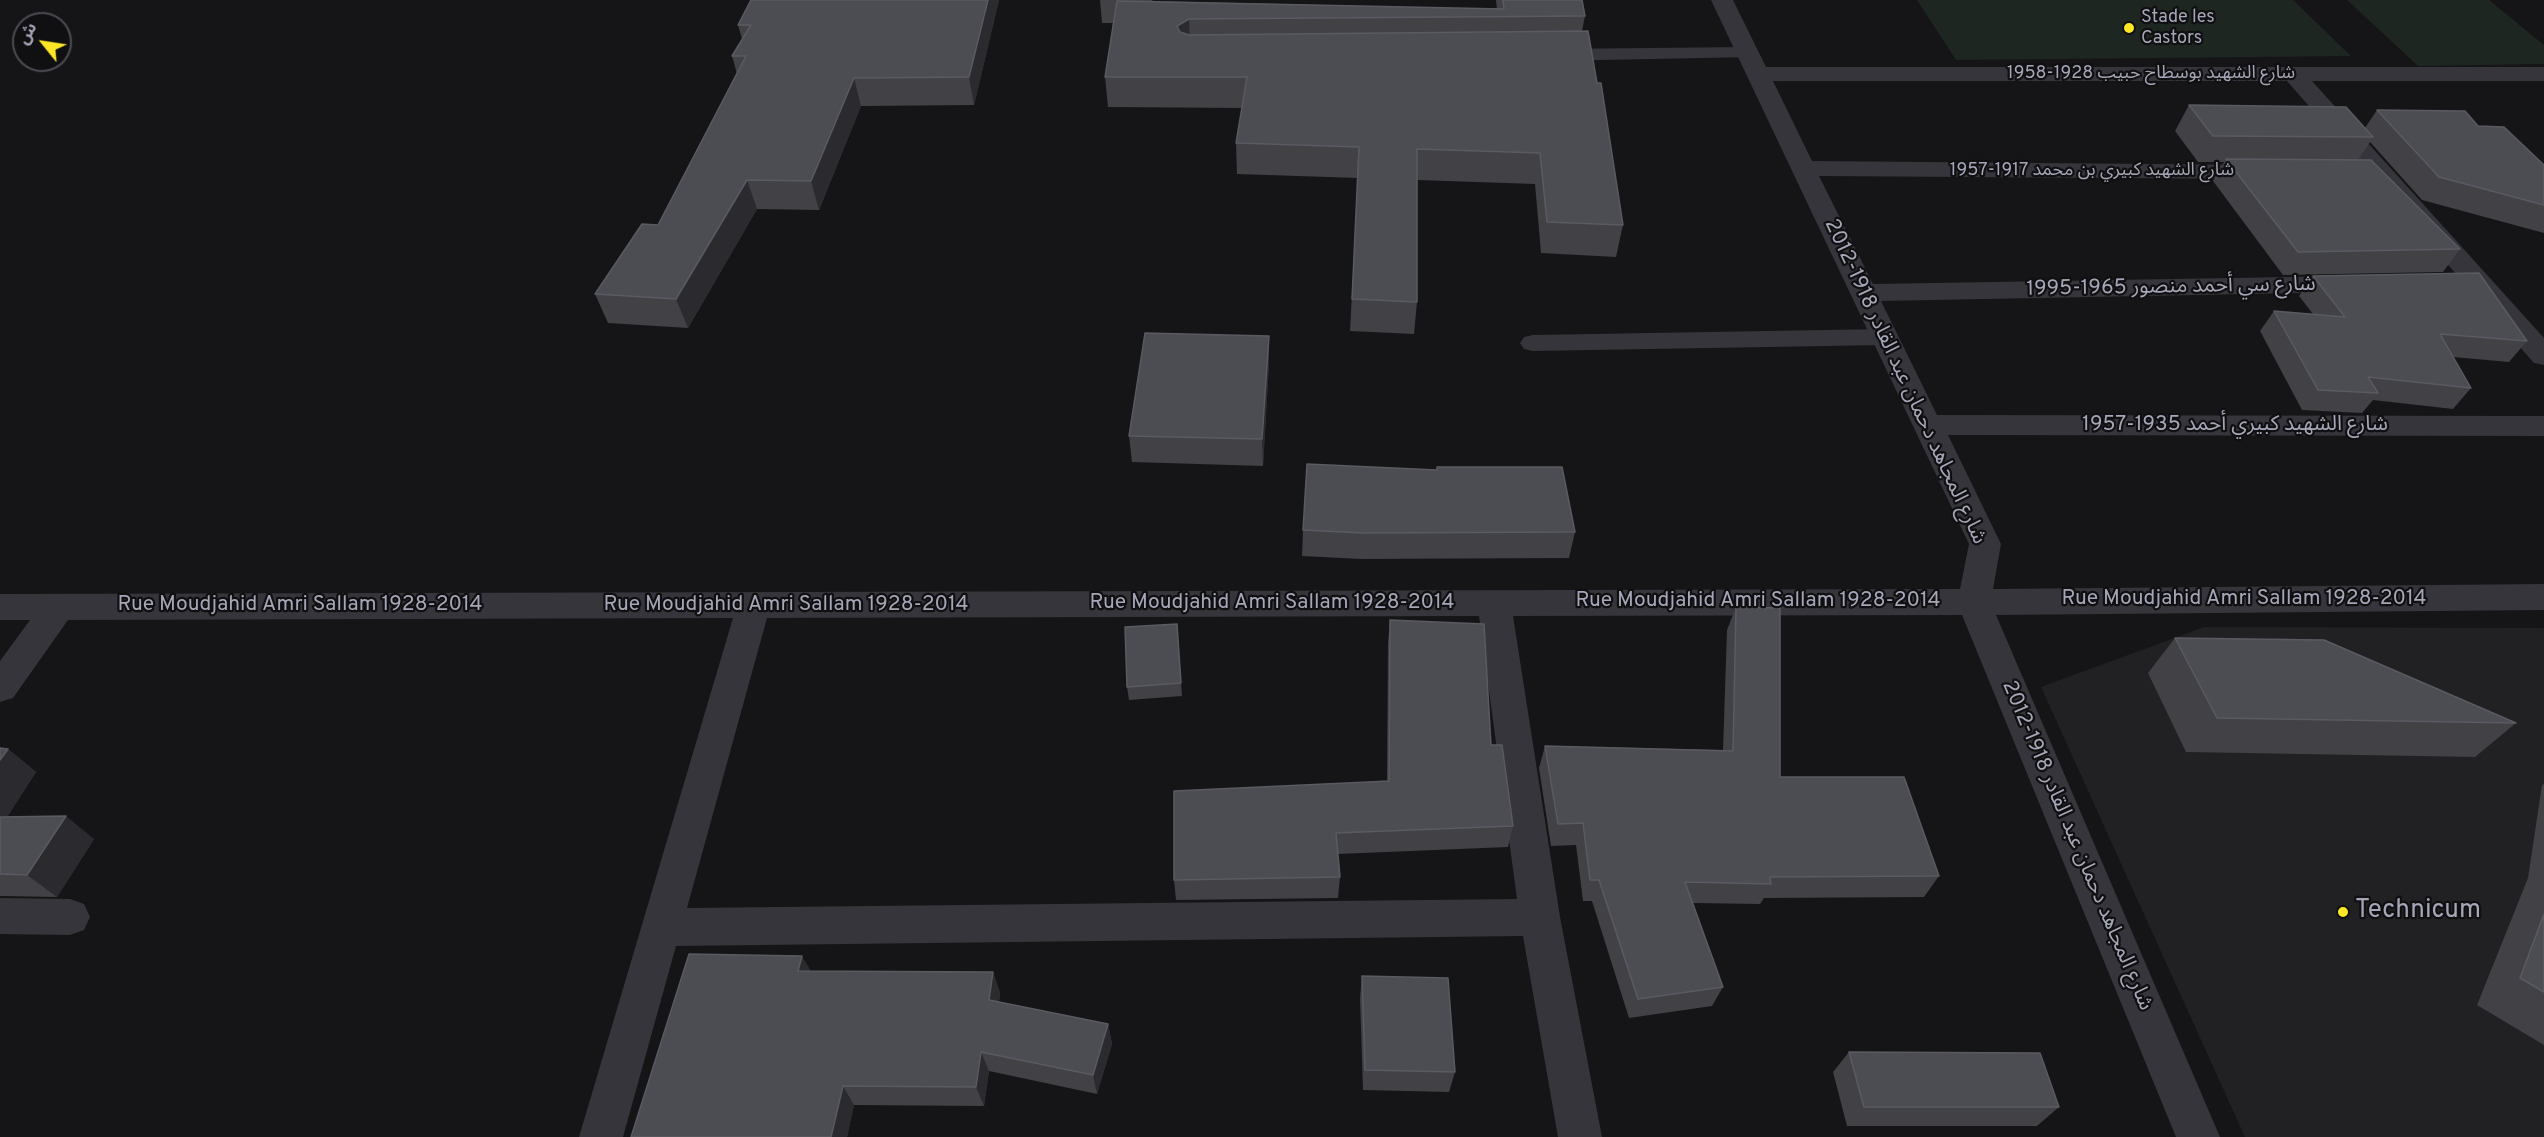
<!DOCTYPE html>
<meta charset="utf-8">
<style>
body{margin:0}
#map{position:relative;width:2544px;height:1137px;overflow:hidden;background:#151416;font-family:Overpass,"Noto Sans Arabic",sans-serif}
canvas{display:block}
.north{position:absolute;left:12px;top:12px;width:60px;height:60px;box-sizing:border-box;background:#100f11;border:2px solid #4c4b53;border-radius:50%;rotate:300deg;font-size:16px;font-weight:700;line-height:24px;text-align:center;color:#a5a6b7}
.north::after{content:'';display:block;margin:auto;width:21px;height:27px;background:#fce626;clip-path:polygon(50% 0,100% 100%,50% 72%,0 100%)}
</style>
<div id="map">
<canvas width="2544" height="1137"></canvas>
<div class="north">ش</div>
</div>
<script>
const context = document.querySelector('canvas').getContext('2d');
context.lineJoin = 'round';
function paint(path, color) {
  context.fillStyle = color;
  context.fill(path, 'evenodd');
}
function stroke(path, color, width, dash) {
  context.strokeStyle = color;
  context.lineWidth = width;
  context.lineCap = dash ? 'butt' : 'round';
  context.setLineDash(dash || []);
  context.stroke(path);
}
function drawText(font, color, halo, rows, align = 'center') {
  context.font = font + ' Overpass,"Noto Sans Arabic",sans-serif';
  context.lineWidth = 4.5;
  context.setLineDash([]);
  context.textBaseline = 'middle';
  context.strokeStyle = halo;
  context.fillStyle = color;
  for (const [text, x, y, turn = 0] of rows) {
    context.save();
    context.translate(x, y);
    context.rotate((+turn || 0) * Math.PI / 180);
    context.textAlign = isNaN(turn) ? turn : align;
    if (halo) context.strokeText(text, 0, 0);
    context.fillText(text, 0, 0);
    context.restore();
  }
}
const built = new Path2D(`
 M2204,627L2544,628V1137H2245L2041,687Z`);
const green = new Path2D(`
 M1917,0H2293L2351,56L1956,60Z
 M2347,0H2489L2544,45V64L2418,66Z`);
const lane = new Path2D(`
 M1748,47L1755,49L1758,53L1755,57L1550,61L1543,59L1540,55L1543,51L1550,49Z
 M1885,329L1894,331L1898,337L1894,343L1885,345L1533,351L1524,349L1520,343L1524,337L1533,335Z`);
const street = new Path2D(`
 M1711,0H1733L1766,67H2544V81H2312L2544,338V365L2534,363L2287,81H1773L1812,161L2262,165L2271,167L2274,172L2271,177L2262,179L1819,176L1873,284L2351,276L2361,278L2365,284L2361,290L2351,292L1881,301L1937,415L2544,416V436L1948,435L2001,544L1993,589L2544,584V610L1996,615L2220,1137H2176L1962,615L1513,616L1560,917L1602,1137H1558L1523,936L676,946L623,1137H579L733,618L68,620L13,698L0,702V661L30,620H0V594L1960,589L1969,544ZM1479,616L1517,899L687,908L767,618Z
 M0,898L70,899L84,904L90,917L84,930L70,935L0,934Z`);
const wall = new Path2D(`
 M999,0L974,105L861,106L819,210L757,209L688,328L608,323L595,294L658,225L737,74L732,56L742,39L738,25Z
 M1100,0H1153L1152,1L1497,9L1496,0H1582L1585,16L1582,31L1623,225L1616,257L1541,253L1535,184L1417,180V302L1414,334L1350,331L1358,178L1237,174L1236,143L1242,108L1108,107L1105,77L1113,23H1102Z
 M2189,105L2365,128L2377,110L2478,126L2544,165V233L2422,200L2370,142L2358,160L2460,249L2443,272L2283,275L2213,181L2224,162H2198L2175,131Z
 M2313,276L2527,341L2509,362L2453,357L2471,388L2453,409L2373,400L2362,413L2302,410L2260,331L2274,311L2313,314L2299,296Z
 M1269,336V363L1263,466L1132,462L1129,436Z
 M1437,467L1575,532L1569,558L1361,559L1302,556L1303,530L1437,470Z
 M1736,607L1780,777L1939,876L1924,897L1764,898L1760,904L1693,903L1723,987L1712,1006L1629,1018L1592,901H1583L1576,845L1551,846L1539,768L1545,746L1723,750L1727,630Z
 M1390,620L1491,745L1513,826L1508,847L1338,854L1340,877L1338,898L1176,900L1174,880L1387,781L1388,643Z
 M1177,624L1182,696L1129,700L1127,687Z
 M2175,638L2516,723L2475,757L2186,752L2148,673Z
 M0,748L8,749L36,772L7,817L94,839L57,897L0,896Z
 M2544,784V1045L2477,1005L2528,878L2542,785Z
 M811,971L993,972L1000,993L999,1002L1108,1024L1112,1044L1097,1094L989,1071L984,1106L854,1105L847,1137Z
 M1362,976L1455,1072L1449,1092L1363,1090L1360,998Z
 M1849,1052L2059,1107L2037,1126H1847L1833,1072Z`);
const shadedWall = new Path2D(`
 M988,0H999L974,105L969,77Z
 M1189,19L1190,49L1178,56L1177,26Z
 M854,78L861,106L819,210L811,181Z
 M747,180L757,209L688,328L676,299Z
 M1269,336V363L1263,466L1262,439Z
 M8,749L36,772L0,828V760Z
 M66,816L94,839L57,897L27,875Z
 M802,956L814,976L798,971Z
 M993,972L1000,993L996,1021L989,1000Z
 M1108,1024L1112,1044L1097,1094L1093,1075Z
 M981,1052L989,1071L984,1106L976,1087Z
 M843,1086L854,1105L847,1137H831Z`);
const building = new Path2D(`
 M751,0H988L969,77L854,78L811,181L747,180L676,299L595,294L642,224L658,225L746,56H732L751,25H738Z
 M1503,0H1582L1585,16L1189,19L1177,26L1180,32L1189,35L1588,31L1597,83H1601L1623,225L1547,222L1540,153L1417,149V302L1352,299L1359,147L1236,143L1247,77H1105L1117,1L1504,9Z
 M2189,105L2346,107L2373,137L2213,136Z
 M2377,110L2465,111L2478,126L2504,127L2544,165V205L2439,177Z
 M2226,159L2371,160L2460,249L2298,252Z
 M2479,273L2527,341L2440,334L2471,388L2368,377L2378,393L2318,390L2274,311L2345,317L2313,276Z
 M1145,333L1269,336L1262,439L1129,436Z
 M1307,464L1437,470V467H1562L1575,532L1363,533L1303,530Z
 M1736,607L1780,608V777H1904L1939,876L1770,877L1771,884L1685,882L1723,987L1638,999L1599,880H1590L1583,823L1558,824L1545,746L1733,751Z
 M1390,620L1484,624L1491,745H1502L1513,826L1336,833L1340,877L1174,880V791L1389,781Z
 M1177,624L1181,683L1127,687L1125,627Z
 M2175,638L2324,640L2516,723L2217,718Z
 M0,748L8,749L0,760Z
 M66,816L27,875L0,874V817Z
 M2544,914V992L2520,978Z
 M689,954L802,956L798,971L993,972L989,1000L1108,1024L1093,1075L981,1052L976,1087L843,1086L831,1137H631Z
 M1362,976L1448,978L1455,1072L1365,1070Z
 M1849,1052L2040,1053L2059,1107H1864Z`);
const markers = [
 [2129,28,6,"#fce626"],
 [2343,912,6,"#fce626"]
];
const farPoinames = [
 ["Stade les",2141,18],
 ["Castors",2141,39]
];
const farStreetnames = [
 ["شارع الشهيد بوسطاح حبيب 1928-1958",2151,74],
 ["شارع الشهيد كبيري بن محمد 1917-1957",2092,171]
];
const streetNames = [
 ["شارع سي أحمد منصور 1965-1995",2171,288,-1],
 ["شارع المجاهد دحمان عبد القادر 1918-2012",1904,382,65],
 ["شارع الشهيد كبيري أحمد 1935-1957",2235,426],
 ["Rue Moudjahid Amri Sallam 1928-2014",2244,600],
 ["Rue Moudjahid Amri Sallam 1928-2014",1758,602],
 ["Rue Moudjahid Amri Sallam 1928-2014",1272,604],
 ["Rue Moudjahid Amri Sallam 1928-2014",300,606],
 ["Rue Moudjahid Amri Sallam 1928-2014",786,606],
 ["شارع المجاهد دحمان عبد القادر 1918-2012",2076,846,67]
];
const nearPoinames = [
 ["Technicum",2355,912]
];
paint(built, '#212023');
paint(green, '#1e2621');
paint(lane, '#35353b');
paint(street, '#35353b');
paint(wall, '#414146');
paint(shadedWall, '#2b2a2e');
paint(building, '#4c4c53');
stroke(building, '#5a5a62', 1.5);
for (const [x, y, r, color] of markers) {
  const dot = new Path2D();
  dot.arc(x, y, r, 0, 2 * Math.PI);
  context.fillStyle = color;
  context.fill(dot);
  stroke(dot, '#100f11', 2);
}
drawText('18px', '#a5a6b7', '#100f11', farPoinames, 'left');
drawText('18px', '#a5a6b7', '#100f11', farStreetnames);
drawText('21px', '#a5a6b7', '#100f11', streetNames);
drawText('26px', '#a5a6b7', '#100f11', nearPoinames, 'left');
</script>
